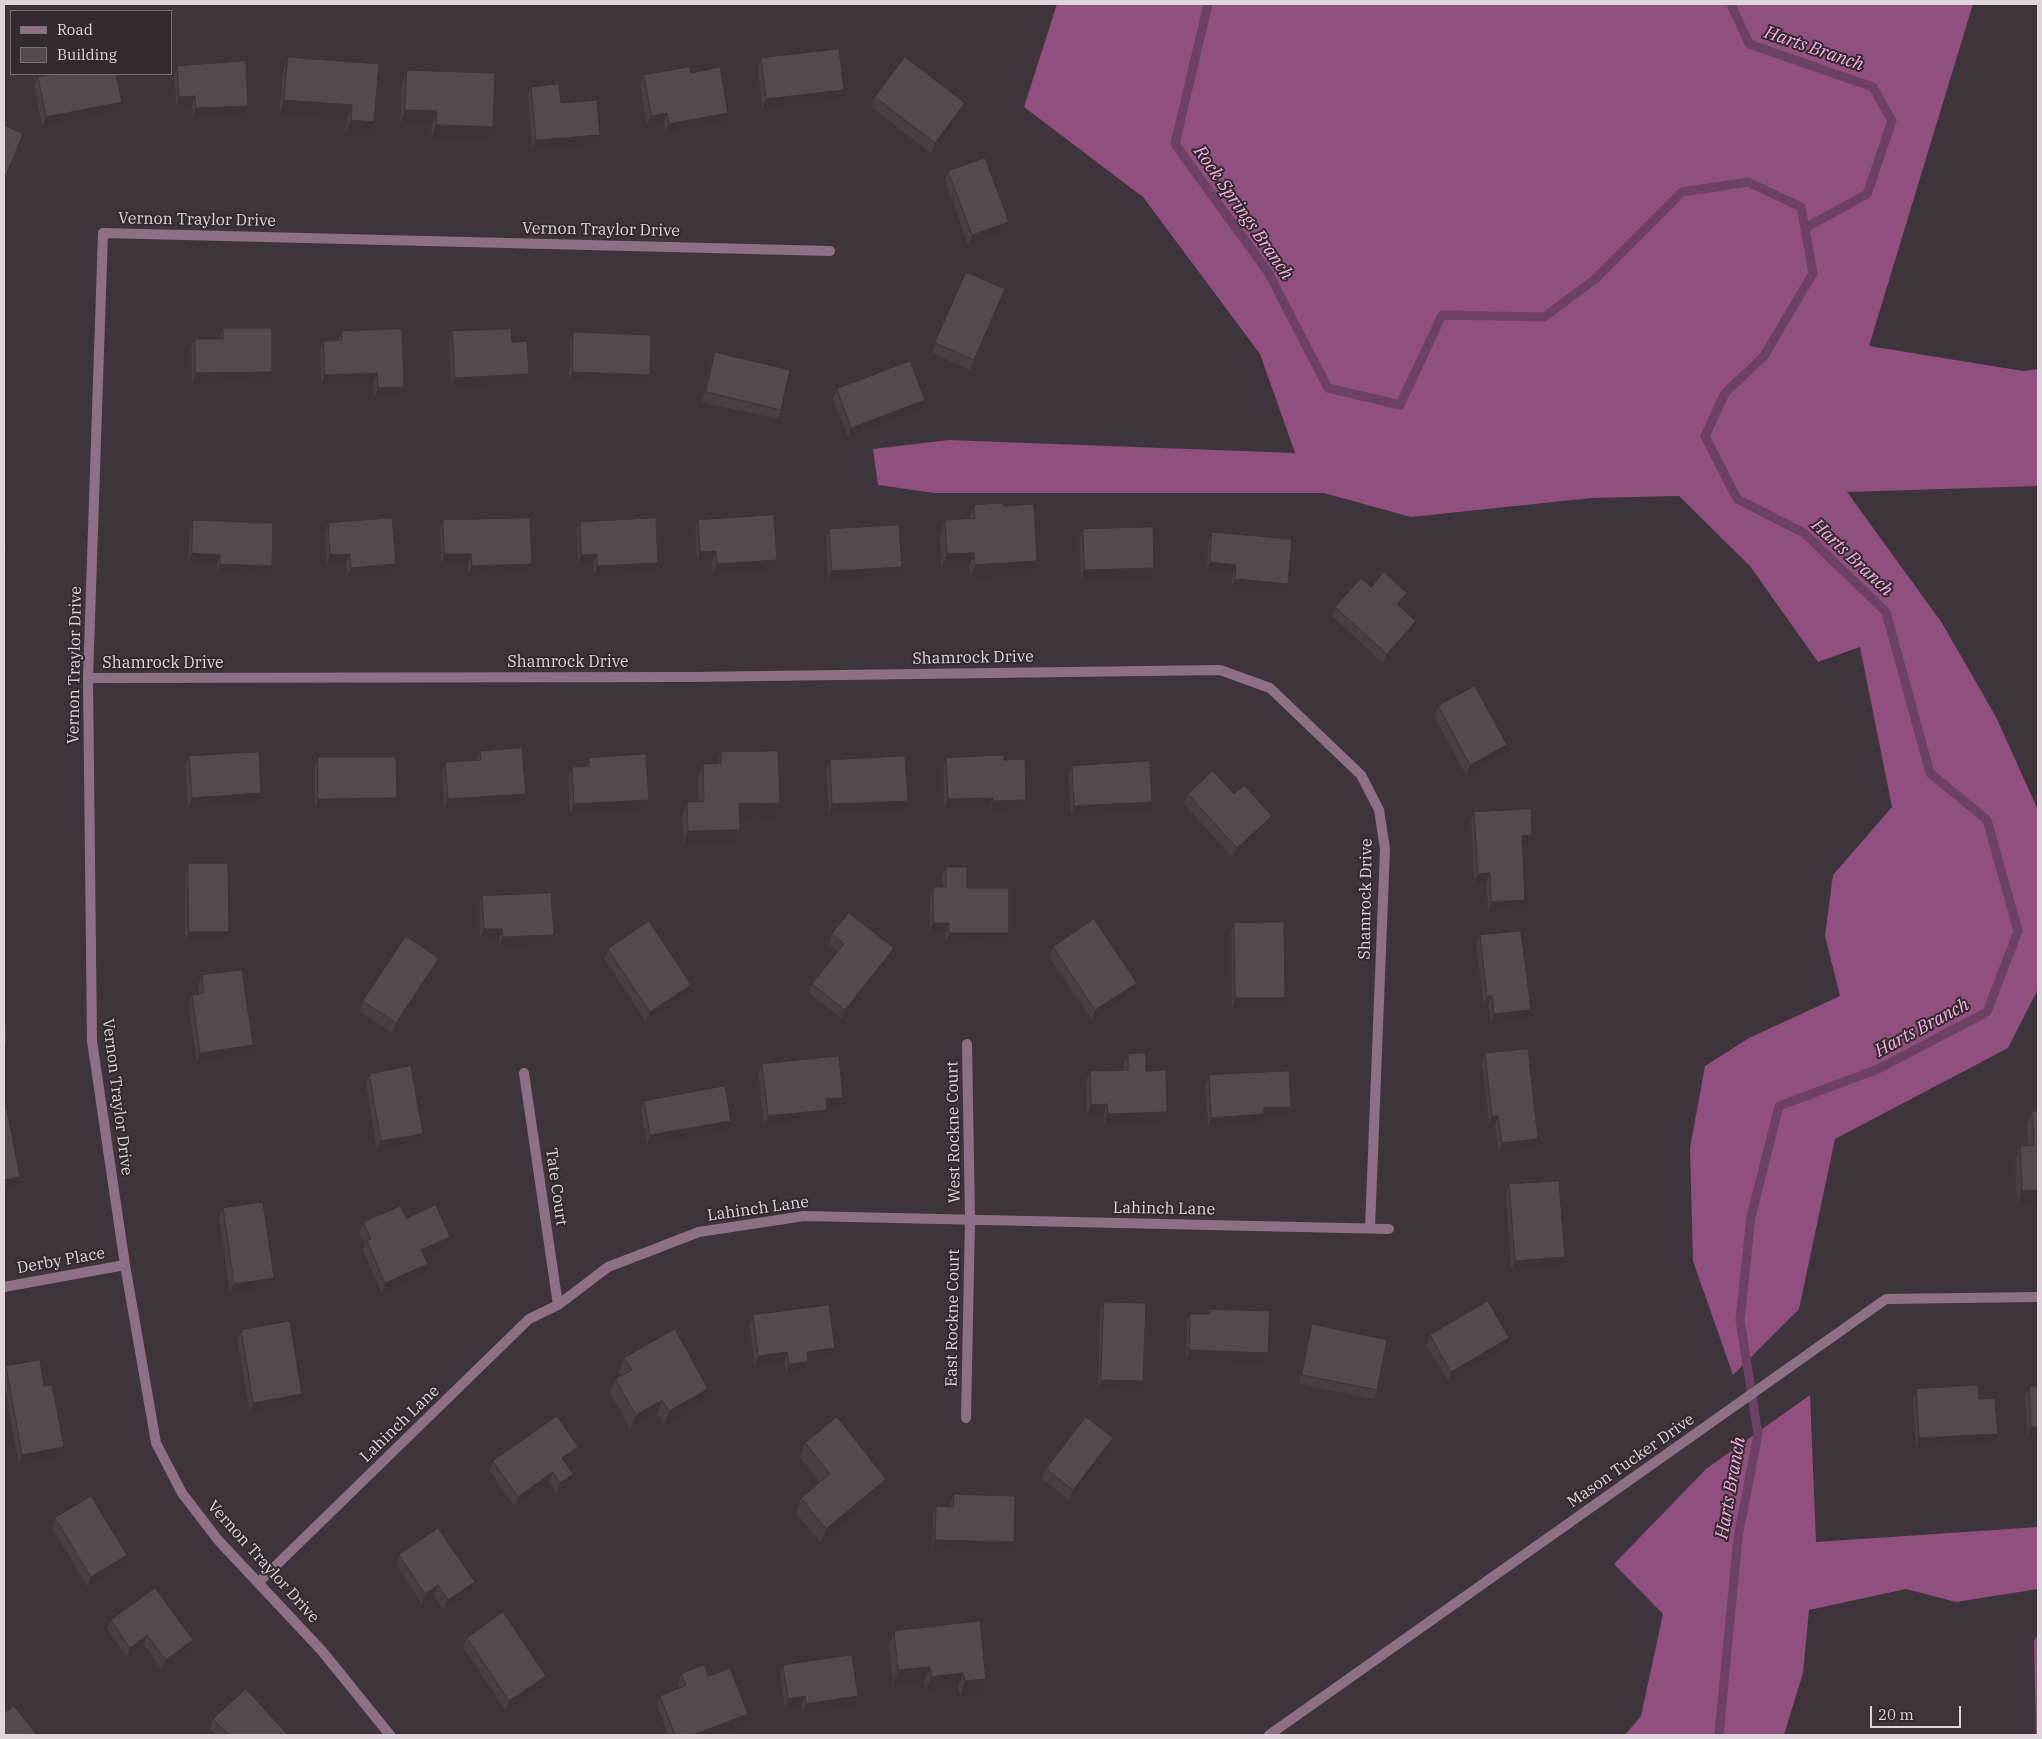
<!DOCTYPE html>
<style>
body{margin:0}
#map{position:relative;width:2042px;height:1739px;overflow:hidden;background:#3e343b;font-family:"IBM Plex Serif",serif}
canvas{display:block}
.frame{position:absolute;inset:0;border:5px solid #ddd7db;pointer-events:none}
.legend{position:absolute;left:10px;top:10px;width:162px;height:65px;box-sizing:border-box;background:#332a30;border:1px solid #776f74;margin:0;padding:6px 9px;list-style:none;font-size:15px;color:#ddd7db}
.legend li{display:flex;align-items:center;gap:10px;height:25px}
.legend b{width:25px;border:1px solid #776f74}
.scale{position:absolute;left:1870px;top:1706px;width:91px;height:22px;box-sizing:border-box;border:2px solid #ddd7db;border-top:0;padding-left:6px;font-size:15px;line-height:18px;white-space:nowrap;color:#ddd7db;-webkit-text-stroke:4px #332a30;paint-order:stroke}
</style>
<div id="map">
<canvas width="2042" height="1739"></canvas>
<div class="frame"></div>
<ul class="legend">
<li><b style="height:6px;background:#8e7085"></b>Road</li>
<li><b style="height:14px;background:#534950"></b>Building</li>
</ul>
<div class="scale">20 m</div>
</div>
<script>
const context = document.querySelector('canvas').getContext('2d');
context.lineJoin = 'round';
function paint(path, color) {
  context.fillStyle = color;
  context.fill(path, 'evenodd');
}
function stroke(path, color, width, dash) {
  context.strokeStyle = color;
  context.lineWidth = width;
  context.lineCap = dash ? 'butt' : 'round';
  context.setLineDash(dash || []);
  context.stroke(path);
}
function drawText(font, color, halo, rows, align = 'center') {
  context.font = font + ' "IBM Plex Serif",serif';
  context.lineWidth = 4;
  context.setLineDash([]);
  context.textBaseline = 'middle';
  context.strokeStyle = halo;
  context.fillStyle = color;
  for (const [text, x, y, turn = 0] of rows) {
    context.save();
    context.translate(x, y);
    context.rotate((+turn || 0) * Math.PI / 180);
    context.textAlign = isNaN(turn) ? turn : align;
    if (halo) context.strokeText(text, 0, 0);
    context.fillText(text, 0, 0);
    context.restore();
  }
}
const forest = new Path2D(`
 M1057,4H1973L1869,346L2023,371L2038,369V486L1847,492L1942,623L1996,717L2038,810V989L2008,1048L1835,1139L1799,1309L1733,1375L1693,1261L1690,1148L1705,1066L1749,1038L1840,996L1825,936L1833,875L1892,807L1860,647L1818,662L1750,566L1679,496L1591,498L1411,517L1324,493H934L878,485L873,449L949,440L1295,453L1260,354L1143,197L1024,107Z
 M1810,1395L1816,1542L2038,1527V1589L1956,1602L1906,1589L1809,1610L1803,1673L1784,1735H1625L1641,1716L1663,1614L1614,1564L1706,1469Z
 M2038,1635V1735H2036L2034,1641Z`);
const stream = new Path2D(`
 M1208,4L1175,144L1268,272L1328,388L1400,405L1442,315L1544,317L1594,280L1682,192L1748,182L1801,207L1813,273L1764,356L1725,393L1705,436L1737,499L1804,533L1886,612L1930,773L1987,820L2018,931L1987,1012L1878,1069L1779,1106L1751,1217L1740,1320L1758,1434L1738,1537L1719,1735
 M1731,4L1749,44L1873,87L1892,121L1867,194L1805,228`);
const street = new Path2D(`
 M88,678L689,677L1220,670L1270,688L1361,775L1379,810L1385,849L1370,1228
 M524,1073L558,1305
 M4,1287L125,1265
 M966,1418L970,1219L967,1044
 M259,1582L529,1319L558,1305L608,1267L699,1232L804,1216L1389,1229
 M390,1735L322,1651L218,1540L182,1493L156,1443L125,1265L92,1041L88,678L103,233L830,251
 M1269,1735L1886,1299L2038,1297`);
const wall = new Path2D(`
 M288,57L379,64L369,136L345,135L347,120L279,115L283,71Z
 M761,58L844,90L840,100L762,109L758,68Z
 M177,66L248,106L245,115L193,118L192,106L176,107L174,75Z
 M407,70L488,141L431,139L432,125L400,124L402,84Z
 M691,73L728,113L725,123L665,133L664,122L647,125L640,85L644,75Z
 M38,77L118,112L42,127L34,87Z
 M531,87L561,103L596,145L532,150L528,96Z
 M875,97L965,103L961,113L931,153L871,107Z
 M948,171L1005,232L968,245L945,180Z
 M1001,299L970,370L932,353L935,343Z
 M223,328L272,372L269,382L192,383L191,349L195,339H219Z
 M342,331L404,387L400,396L374,398L373,383L321,385L320,350L323,341L338,340Z
 M452,331L512,342L529,374L525,384L451,388L449,341Z
 M573,332L650,375L646,385L569,382L570,342Z
 M715,352L781,410L778,419L702,402L711,362Z
 M837,389L925,400L921,410L848,437L833,399Z
 M974,505L1003,506L1037,561L1032,576L970,579L969,567L941,568L940,535L945,520L969,519Z
 M193,520L268,575L217,573V564L188,563L190,530Z
 M443,520L528,573L468,575V563L441,564L440,530Z
 M698,520L777,560L774,570L713,574L712,561L697,562L695,530Z
 M580,522L654,573L594,576L593,564H578L576,531Z
 M328,523L392,574L347,578L346,564L327,565L324,533Z
 M829,529L898,576L828,580L826,539Z
 M1083,529L1150,578L1081,580L1079,539Z
 M1212,532L1288,584L1284,593L1231,589L1233,574L1206,572L1209,541Z
 M1371,587L1403,603L1400,606L1412,631L1383,663L1332,616L1335,607Z
 M1438,706L1507,745L1504,755L1466,775L1434,716Z
 M480,751L526,794L522,803L444,809L442,772L445,762L477,760Z
 M721,752L780,803L775,818L739,819L740,830L734,844L683,845L682,816L687,802L698,801V778L703,764H717Z
 M189,756L258,803L188,807L185,766Z
 M318,757L393,808H315V767Z
 M589,758L649,800L645,810L570,814L568,777L572,767L586,766Z
 M946,758L1004,760L1023,809L990,811V807L944,809L943,767Z
 M830,760L908,801L904,810L829,814L826,770Z
 M1072,766L1149,811L1071,816L1068,775Z
 M1188,794L1268,826L1233,858L1184,804Z
 M1474,812L1529,845H1522L1525,900L1522,910L1488,911L1486,883L1474,884L1471,822Z
 M188,863L229,932L225,941L185,942V873Z
 M946,867L967,888L1009,933L1005,943L946,942V933L929,932L930,896L933,887H943L942,876Z
 M482,896L554,935L550,945L499,947V938L480,939L479,905Z
 M1234,923L1285,998L1282,1008H1232L1231,933Z
 M832,934L890,958L842,1019L809,993L812,984L838,951L829,944Z
 M1480,935L1531,1010L1527,1019L1491,1024L1488,1005L1484,1006L1476,945Z
 M1053,947L1133,993L1092,1020L1049,957Z
 M608,949L691,985L688,994L646,1022L604,959Z
 M439,958L435,968L392,1033L359,1011L363,1001Z
 M202,975L249,1054L197,1062L188,1004L192,995L199,994L198,985Z
 M1485,1053L1538,1139L1535,1149L1498,1153L1495,1125L1489,1126L1482,1063Z
 M1128,1054L1146,1071L1167,1112L1164,1122L1104,1124V1114L1087,1115L1086,1081L1090,1071L1124,1070V1063Z
 M762,1064L839,1107L827,1109L823,1119L764,1125L758,1073Z
 M369,1074L423,1134L420,1143L377,1151L366,1084Z
 M1209,1075L1291,1107L1287,1116L1263,1118L1260,1124L1208,1127L1205,1085Z
 M644,1101L727,1131L647,1145L641,1110Z
 M2032,1111L2038,1204L2017,1205L2015,1160L2020,1146L2028,1145L2027,1125Z
 M1509,1184L1565,1257L1561,1267L1511,1270L1506,1194Z
 M223,1208L270,1288L230,1294L219,1218Z
 M406,1218L446,1247L424,1256L428,1264L424,1274L382,1293L363,1251L365,1245L359,1232L363,1222Z
 M1104,1302L1140,1391L1098,1389L1100,1312Z
 M1209,1309L1268,1353L1265,1363L1186,1360L1187,1323L1190,1314H1207Z
 M753,1315L835,1348L831,1358L808,1361L805,1371L786,1374L784,1362L755,1366L749,1325Z
 M1312,1324L1377,1390L1374,1399L1299,1384L1309,1334Z
 M241,1330L302,1394L299,1404L250,1412L237,1340Z
 M1430,1335L1505,1348L1448,1381L1426,1345Z
 M624,1358L703,1403L664,1426L657,1414L630,1429L610,1393L615,1379L621,1375L619,1372Z
 M6,1366L64,1447L60,1457L19,1465L4,1383V1372Z
 M2029,1387L2038,1436L2027,1437L2025,1396Z
 M1916,1389L1979,1399L1994,1443L1916,1448L1913,1399Z
 M805,1443L886,1479L881,1493L821,1543L796,1513L801,1498L820,1482L800,1457Z
 M578,1447L575,1456L566,1463L570,1483L557,1493L549,1482L514,1506L490,1471L493,1461Z
 M1110,1448L1069,1500L1042,1479L1046,1469Z
 M954,1494L1014,1542L1011,1552L932,1550L933,1516L936,1506L950,1507V1504Z
 M55,1518L127,1555L123,1565L88,1587L52,1528Z
 M399,1555L472,1591L444,1610L434,1595L422,1604L396,1564Z
 M111,1620L193,1640L189,1650L162,1670L144,1645L127,1657L107,1629Z
 M894,1631L986,1679L981,1693L960,1696L958,1688L925,1691L924,1681L893,1685L889,1645Z
 M467,1638L543,1685L506,1711L463,1647Z
 M783,1665L855,1706L803,1714L802,1706L785,1708L780,1674Z
 M681,1674L708,1676L745,1724L715,1735H668L657,1705L660,1696L679,1688L678,1684Z
 M213,1719L288,1735H216L210,1729Z`);
const shadedWall = new Path2D(`
 M844,90L840,100L762,109L766,99Z
 M195,96L192,106L176,107L179,97Z
 M284,100L352,105L347,120L279,115Z
 M122,102L118,112L42,127L46,117Z
 M965,103L961,113L931,153L935,143Z
 M248,106L245,115L193,118L196,108Z
 M405,110L437,111L432,125L400,124Z
 M667,113L664,122L647,125L651,116Z
 M728,113L725,123L665,133L669,124Z
 M351,120L374,122L369,136L345,135Z
 M436,125L493,127L488,141L431,139Z
 M600,135L596,145L532,150L536,140Z
 M1009,222L1005,232L968,245L972,235Z
 M1005,289L1001,299L970,370L974,360Z
 M272,372L269,382L192,383L195,373Z
 M573,372L650,375L646,385L569,382Z
 M377,373L373,383L321,385L325,375Z
 M529,374L525,384L451,388L455,378Z
 M404,387L400,396L374,398L378,388Z
 M925,400L921,410L848,437L851,428Z
 M6,550L4,558V551Z
 M716,551L712,561L697,562L700,552Z
 M192,553L220,555L217,564L188,563Z
 M974,553L969,567L941,568L947,554Z
 M350,554L346,564L327,565L330,555Z
 M444,554H471L468,563L441,564Z
 M597,554L593,564H578L581,555Z
 M777,560L774,570L713,574L717,564Z
 M1037,561L1032,576L970,579L975,565Z
 M1210,562L1236,565L1233,574L1206,572Z
 M658,563L654,573L594,576L597,566Z
 M220,564L272,566L268,575L217,573Z
 M396,564L392,574L347,578L351,568Z
 M532,564L528,573L468,575L472,566Z
 M902,567L898,576L828,580L832,571Z
 M1154,568L1150,578L1081,580L1084,570Z
 M1235,579L1288,584L1284,593L1231,589Z
 M1407,593L1403,603L1394,613L1397,604Z
 M1416,621L1412,631L1383,663L1387,654Z
 M1507,745L1504,755L1466,775L1470,765Z
 M261,793L258,803L188,807L192,798Z
 M526,794L522,803L444,809L448,799Z
 M397,798L393,808H315L318,799Z
 M993,798L990,807L944,809L948,799Z
 M649,800L645,810L570,814L574,804Z
 M1026,800L1023,809L990,811L993,801Z
 M908,801L904,810L829,814L832,804Z
 M1152,802L1149,811L1071,816L1074,806Z
 M780,803L775,818L734,819L739,804Z
 M1272,816L1268,826L1233,858L1237,848Z
 M740,830L734,844L683,845L688,831Z
 M1532,835L1529,845H1518L1522,836Z
 M1490,873L1486,883L1474,884L1478,874Z
 M1525,900L1522,910L1488,911L1491,902Z
 M933,923H949L946,933L929,932Z
 M484,929H502L499,938L480,939Z
 M189,932H229L225,941L185,942Z
 M949,933H1009L1005,943L946,942Z
 M554,935L550,945L499,947L503,937Z
 M894,948L890,958L842,1019L845,1010Z
 M439,958L435,968L392,1033L396,1023Z
 M1137,983L1133,993L1092,1020L1095,1010Z
 M691,985L688,994L646,1022L650,1012Z
 M1487,996H1492L1488,1005L1484,1006Z
 M1235,998H1285L1282,1008H1232Z
 M1531,1010L1527,1019L1491,1024L1494,1014Z
 M4,1042H7L4,1052Z
 M253,1045L249,1054L197,1062L200,1053Z
 M843,1098L839,1107L822,1109L826,1099Z
 M1107,1104L1104,1114L1087,1115L1091,1105Z
 M1291,1107L1287,1116L1263,1118L1260,1124L1208,1127L1211,1118L1264,1108Z
 M827,1110L823,1119L764,1125L768,1116Z
 M1167,1112L1164,1122L1104,1124L1108,1114Z
 M1492,1116H1498L1495,1125L1489,1126Z
 M731,1121L727,1131L647,1145L650,1135Z
 M423,1134L420,1143L377,1151L381,1141Z
 M1538,1139L1535,1149L1498,1153L1502,1143Z
 M20,1177L16,1187L4,1189V1180Z
 M2038,1190V1204L2017,1205L2022,1191Z
 M450,1237L446,1247L418,1259L421,1250Z
 M1565,1257L1561,1267L1511,1270L1515,1261Z
 M428,1264L424,1274L382,1293L385,1283Z
 M274,1278L270,1288L230,1294L234,1284Z
 M1509,1338L1505,1348L1448,1381L1451,1372Z
 M835,1348L831,1358L803,1361L807,1352Z
 M1189,1350L1268,1353L1265,1363L1186,1360Z
 M787,1352L784,1362L755,1366L758,1356Z
 M808,1362L805,1371L786,1374L789,1364Z
 M1101,1380L1143,1381L1140,1391L1098,1389Z
 M708,1389L703,1403L664,1426L669,1411Z
 M302,1394L299,1404L250,1412L253,1403Z
 M662,1400L657,1414L630,1429L636,1415Z
 M2031,1427H2038V1436L2027,1437Z
 M1998,1434L1994,1443L1916,1448L1919,1438Z
 M1113,1438L1110,1448L1069,1500L1073,1490Z
 M64,1447L60,1457L19,1465L22,1455Z
 M578,1447L575,1456L559,1468L562,1458Z
 M553,1472L549,1482L514,1506L518,1497Z
 M573,1474L570,1483L557,1493L560,1483Z
 M886,1479L881,1493L821,1543L826,1529Z
 M935,1540L1014,1542L1011,1552L932,1550Z
 M127,1555L123,1565L88,1587L91,1577Z
 M475,1582L472,1591L444,1610L448,1600Z
 M438,1585L434,1595L422,1604L425,1594Z
 M147,1635L144,1645L127,1657L130,1648Z
 M193,1640L189,1650L162,1670L166,1660Z
 M930,1667L924,1681L893,1685L898,1670Z
 M963,1673L958,1688L925,1691L931,1677Z
 M546,1676L543,1685L506,1711L509,1701Z
 M986,1679L981,1693L960,1696L965,1681Z
 M805,1696L802,1706L785,1708L788,1699Z
 M858,1696L855,1706L803,1714L806,1704Z
 M748,1714L745,1724L715,1735H693Z`);
const building = new Path2D(`
 M839,49L844,90L766,99L761,58Z
 M288,57L379,64L374,122L351,120L352,105L284,100Z
 M905,57L965,103L935,143L875,97Z
 M246,61L248,106L196,108L195,96L179,97L177,66Z
 M690,67L691,73L720,67L728,113L669,124L667,113L651,116L644,75Z
 M407,70L495,73L493,127L436,125L437,111L405,110Z
 M54,74H116L122,102L46,117L38,77Z
 M559,84L561,103L597,100L600,135L536,140L531,87Z
 M4,125L23,134L4,180Z
 M985,158L1009,222L972,235L948,171Z
 M966,272L1005,289L974,360L935,343Z
 M223,328H272V372L195,373V339H223Z
 M402,329L404,387L378,388L377,373L325,375L323,341L342,340V331Z
 M511,329L512,342L527,341L529,374L455,378L452,331Z
 M573,332L651,335L650,375L573,372Z
 M715,352L790,370L781,410L706,392Z
 M910,361L925,400L851,428L837,389Z
 M1003,503V506L1034,504L1037,561L975,565L974,553L947,554L945,520L975,518L974,505Z
 M774,515L777,560L717,564L716,551L700,552L698,520Z
 M4,517L6,550L4,551Z
 M392,518L396,564L351,568L350,554L330,555L328,523Z
 M530,518L532,564L472,566L471,554H444L443,520Z
 M656,518L658,563L597,566V554L581,555L580,522Z
 M193,520L273,523L272,566L220,564V555L192,553Z
 M899,525L902,567L832,571L829,529Z
 M1153,527L1154,568L1084,570L1083,529Z
 M1212,532L1292,539L1288,584L1235,579L1236,565L1210,562Z
 M1384,572L1407,593L1397,604L1416,621L1387,654L1335,607L1361,578L1371,587Z
 M1475,686L1507,745L1470,765L1438,706Z
 M522,748L526,794L448,799L445,762L481,760L480,751Z
 M778,751L780,803L739,804L740,830L688,831L687,802L704,801L703,764L721,763V752Z
 M259,752L261,793L192,798L189,756Z
 M646,754L649,800L574,804L572,767L589,766V758Z
 M1004,755V760L1025,759L1026,800L993,801V798L948,799L946,758Z
 M905,756L908,801L832,804L830,760Z
 M318,757H396L397,798L318,799Z
 M1150,761L1152,802L1074,806L1072,766Z
 M1213,771L1234,794L1244,785L1272,816L1237,848L1188,794Z
 M1531,809L1532,835L1522,836L1525,900L1491,902L1490,873L1478,874L1474,812Z
 M188,863H228L229,932H189Z
 M946,867H967V888H1009V933H949V923H933V887H946Z
 M551,893L554,935L503,937L502,929H484L482,896Z
 M849,913L894,948L845,1010L812,984L844,944L832,934Z
 M1094,919L1137,983L1095,1010L1053,947Z
 M649,921L691,985L650,1012L608,949Z
 M1284,922L1285,998H1235L1234,923Z
 M1521,931L1531,1010L1494,1014L1492,996H1487L1480,935Z
 M406,936L439,958L396,1023L363,1001Z
 M242,970L253,1045L200,1053L192,995L204,993L202,975Z
 M4,1007L7,1042H4Z
 M1528,1049L1538,1139L1502,1143L1498,1116H1492L1485,1053Z
 M1146,1053V1071L1166,1070L1167,1112L1108,1114L1107,1104L1091,1105L1090,1071L1128,1070V1054Z
 M839,1056L843,1098L826,1099L827,1110L768,1116L762,1064Z
 M411,1066L423,1134L381,1141L369,1074Z
 M1289,1071L1291,1107L1264,1108V1114L1211,1118L1209,1075Z
 M725,1086L731,1121L650,1135L644,1101Z
 M4,1110H7L20,1177L4,1180Z
 M2032,1111H2038V1190L2022,1191L2020,1146L2034,1145Z
 M1559,1181L1565,1257L1515,1261L1509,1184Z
 M263,1202L274,1278L234,1284L223,1208Z
 M436,1205L450,1237L421,1250L428,1264L385,1283L367,1241L371,1239L363,1222L400,1206L406,1218Z
 M1488,1301L1509,1338L1451,1372L1430,1335Z
 M1104,1302L1146,1303L1143,1381L1101,1380Z
 M829,1305L835,1348L807,1352L808,1362L789,1364L787,1352L758,1356L753,1315Z
 M1209,1309L1270,1311L1268,1353L1189,1350L1190,1314H1209Z
 M290,1321L302,1394L253,1403L241,1330Z
 M1312,1324L1387,1340L1377,1390L1302,1375Z
 M675,1329L708,1389L669,1411L662,1400L636,1415L615,1379L632,1370L624,1358Z
 M40,1360L44,1386L52,1385L64,1447L22,1455L6,1366Z
 M1978,1385L1979,1399L1995,1398L1998,1434L1919,1438L1916,1389Z
 M2038,1386V1427H2031L2029,1387Z
 M557,1416L578,1447L562,1458L573,1474L560,1483L553,1472L518,1497L493,1461Z
 M837,1417L886,1479L826,1529L801,1498L830,1474L805,1443Z
 M1086,1417L1113,1438L1073,1490L1046,1469Z
 M954,1494L1015,1496L1014,1542L935,1540L936,1506L953,1507Z
 M91,1496L127,1555L91,1577L55,1518Z
 M438,1528L475,1582L448,1600L438,1585L425,1594L399,1555Z
 M155,1588L193,1640L166,1660L147,1635L130,1648L111,1620Z
 M503,1612L546,1676L509,1701L467,1638Z
 M980,1621L986,1679L965,1681L963,1673L931,1677L930,1667L898,1670L894,1631Z
 M852,1655L858,1696L806,1704L805,1696L788,1699L783,1665Z
 M704,1665L708,1676L730,1668L748,1714L693,1735H675L660,1696L686,1685L681,1674Z
 M246,1689L288,1735H229L213,1719Z
 M14,1706L37,1735H4V1713Z`);
const streetNames = [
 ["Vernon Traylor Drive",197,220,1],
 ["Vernon Traylor Drive",601,230,1],
 ["Shamrock Drive",973,658,-1],
 ["Shamrock Drive",568,662],
 ["Shamrock Drive",163,663],
 ["Vernon Traylor Drive",75,665,-89],
 ["Shamrock Drive",1366,899,-89],
 ["Vernon Traylor Drive",117,1097,83],
 ["West Rockne Court",954,1132,-91],
 ["Tate Court",556,1187,82],
 ["Lahinch Lane",758,1209,-8],
 ["Lahinch Lane",1164,1209,1],
 ["Derby Place",61,1261,-10],
 ["East Rockne Court",953,1318,-89],
 ["Lahinch Lane",400,1424,-44],
 ["Mason Tucker Drive",1631,1461,-35],
 ["Vernon Traylor Drive",263,1562,48]
];
const waterNames = [
 ["Harts Branch",1814,49,19],
 ["Rock Springs Branch",1243,213,55],
 ["Harts Branch",1852,558,43],
 ["Harts Branch",1922,1028,-28],
 ["Harts Branch",1731,1488,-80]
];
paint(forest, '#904f7f');
stroke(stream, '#6d4065', 9);
stroke(street, '#8e7085', 10);
paint(wall, '#473f45');
paint(shadedWall, '#3a3338');
paint(building, '#534950');
stroke(building, '#3a3338', 1);
drawText('16px', '#ddd7db', '#332a30', streetNames);
drawText('italic 18px', '#faafe4', '#332a30', waterNames);
</script>
